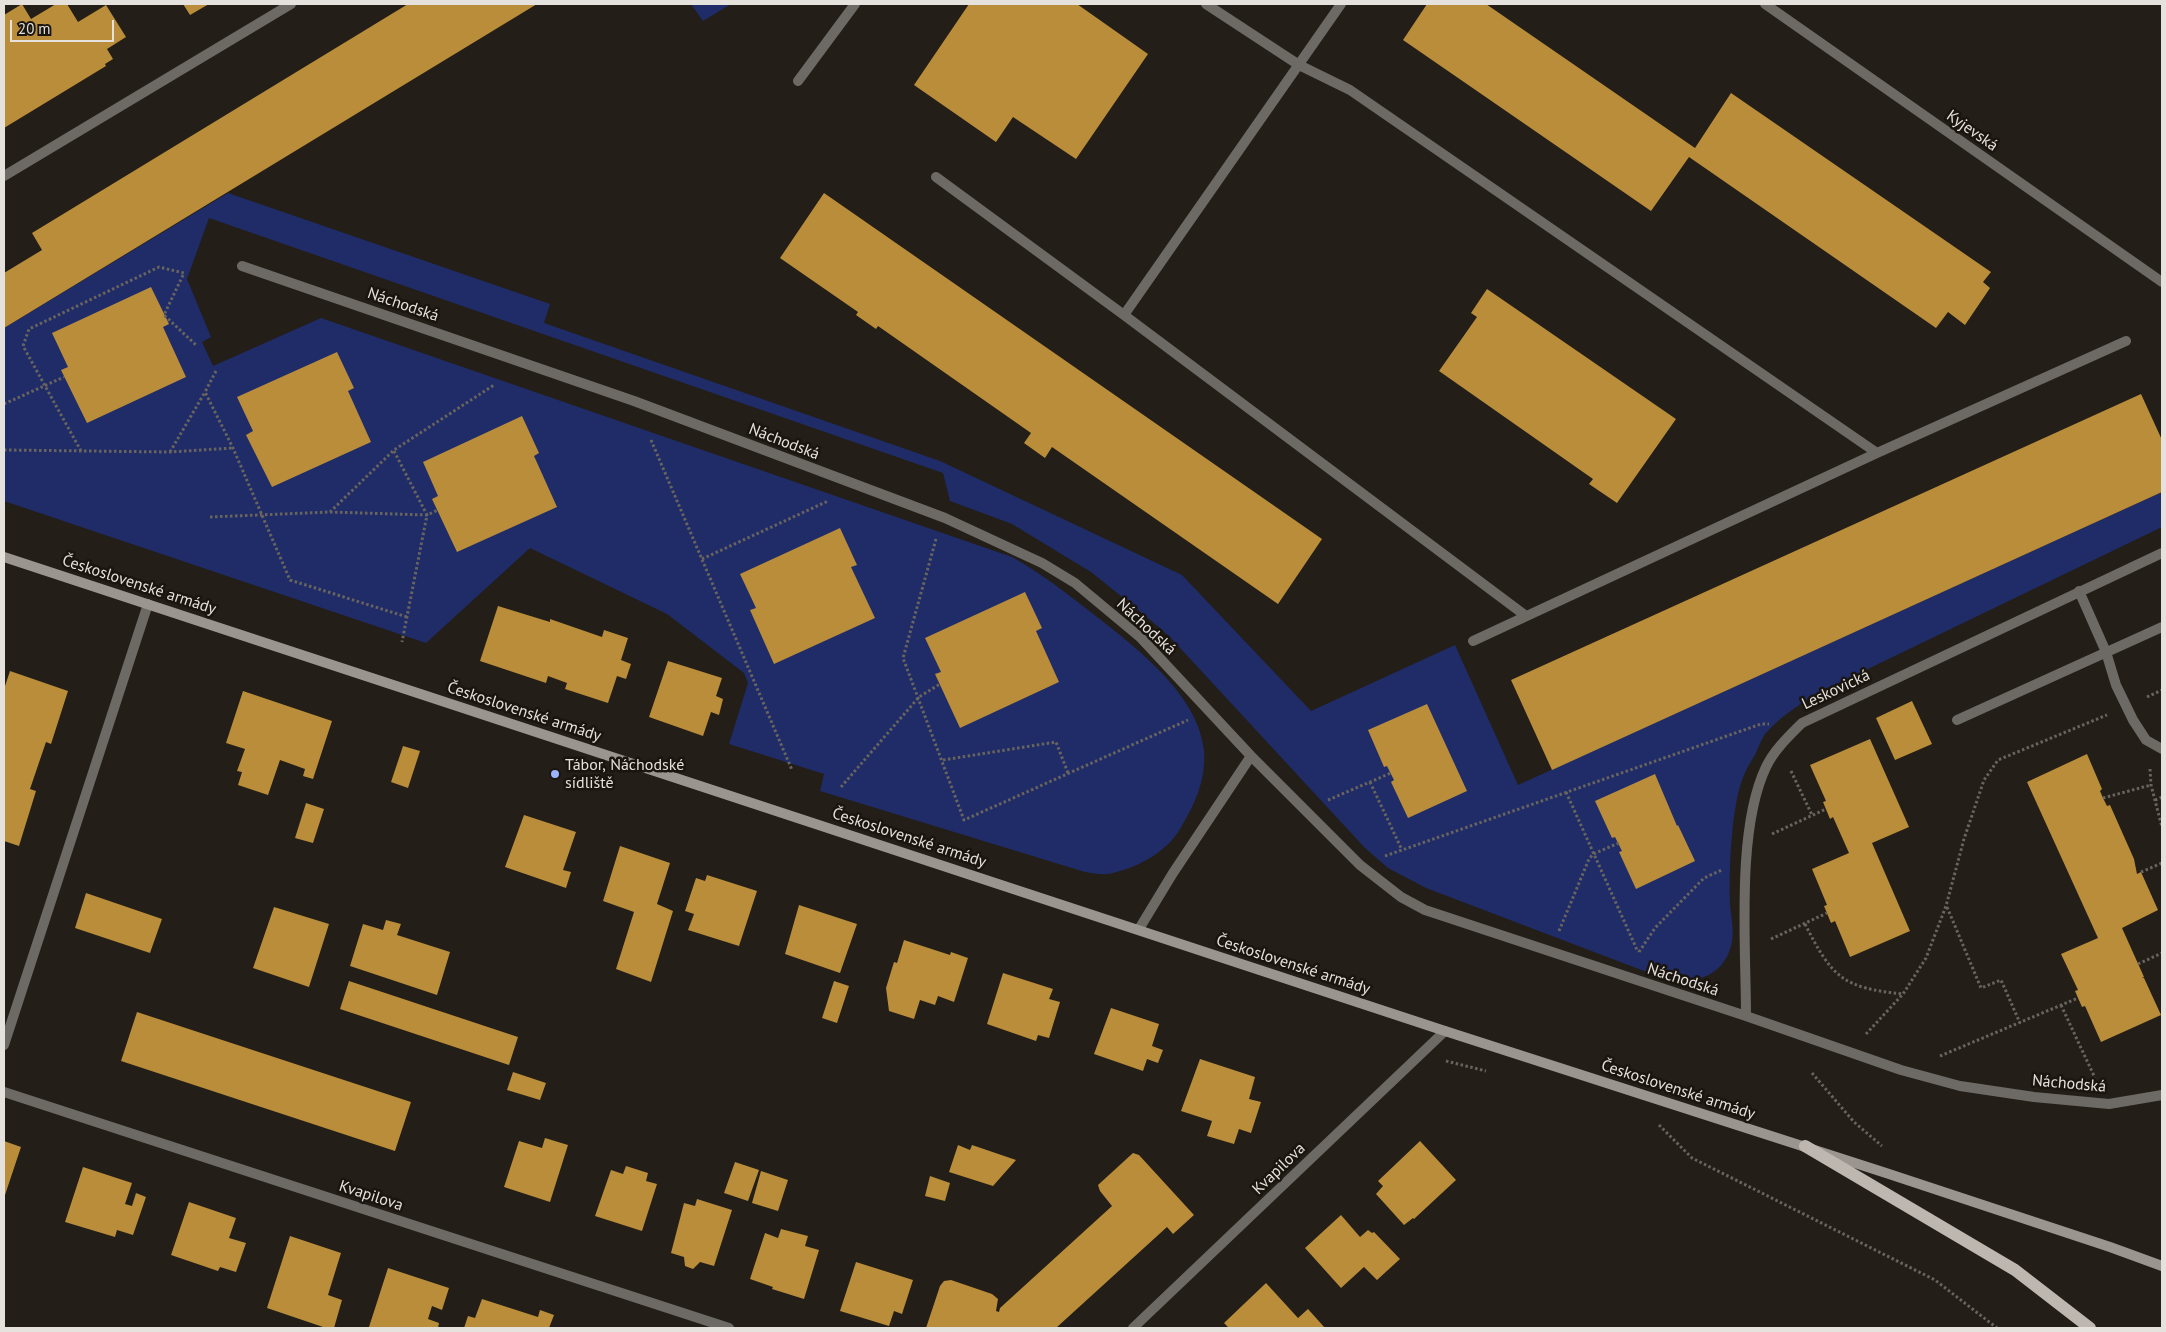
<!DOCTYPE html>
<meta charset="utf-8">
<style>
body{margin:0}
#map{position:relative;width:2166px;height:1332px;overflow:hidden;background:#231e17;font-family:"PT Sans",sans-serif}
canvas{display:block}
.frame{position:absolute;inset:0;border:5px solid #e5e1dc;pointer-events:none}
.scale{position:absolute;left:10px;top:20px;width:104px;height:22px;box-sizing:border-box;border:2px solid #e5e1dc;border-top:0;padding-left:6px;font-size:15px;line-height:18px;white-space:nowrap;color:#e5e1dc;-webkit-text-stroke:4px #1a150e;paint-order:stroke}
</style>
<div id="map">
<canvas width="2166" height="1332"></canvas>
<div class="frame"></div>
<div class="scale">20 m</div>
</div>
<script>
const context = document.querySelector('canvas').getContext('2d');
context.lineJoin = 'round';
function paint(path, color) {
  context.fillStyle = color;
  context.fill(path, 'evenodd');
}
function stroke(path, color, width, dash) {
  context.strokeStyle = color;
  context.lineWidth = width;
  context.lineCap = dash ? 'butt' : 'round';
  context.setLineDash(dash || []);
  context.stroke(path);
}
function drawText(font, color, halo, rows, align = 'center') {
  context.font = font + ' "PT Sans",sans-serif';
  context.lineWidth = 5;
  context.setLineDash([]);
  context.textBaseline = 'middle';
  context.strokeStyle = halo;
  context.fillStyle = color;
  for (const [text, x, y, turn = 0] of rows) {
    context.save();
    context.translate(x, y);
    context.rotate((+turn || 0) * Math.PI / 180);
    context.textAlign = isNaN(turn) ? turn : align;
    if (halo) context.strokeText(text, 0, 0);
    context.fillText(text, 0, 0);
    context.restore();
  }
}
const green = new Path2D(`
 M691,4H731L703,21Z
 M228,193L550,304L544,323L940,461L1182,575L1311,711L1455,645L1518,785L2162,492V527L1816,694C1797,706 1780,717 1765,734C1761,740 1758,748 1755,755C1751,761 1747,768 1744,775C1731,805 1729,870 1730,903C1731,920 1736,936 1729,952C1718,980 1690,983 1665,979L1426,888L1388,868L1365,848L1169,636L1142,613L1091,572L1012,524L950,501L943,473L209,218L187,279L211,337L202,342L213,366L321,318L1012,557C1041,573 1066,593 1092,613C1134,646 1199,694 1204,751C1206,781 1195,804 1180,829C1166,853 1135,869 1108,874C1101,875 1092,873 1085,872L820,791L824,774L729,744L748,683L744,673L667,614L530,548L426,643L4,501V328Z`);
const building = new Path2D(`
 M22,4L31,19L56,4H67L78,22L106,5L126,37L107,49L113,59L105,64L106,66L4,128V15Z
 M183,4H209L190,15Z
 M408,4H537L4,328V273L42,250L32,233Z
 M969,4H1077L1148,54L1076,159L1013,117L996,142L914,85Z
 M1427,4H1486L1695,148L1731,93L1991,272L1983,282L1990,288L1965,325L1948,312L1936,328L1689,157L1651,211L1403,40Z
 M824,193L1322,539L1278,604L1052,447L1045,458L1024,443L1031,433L878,326L876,329L856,315L858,312L780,258Z
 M151,287L169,324L163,327L186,377L87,423L61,370L68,367L52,333Z
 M1487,289L1676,419L1617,503L1589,484L1593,479L1439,371L1477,317L1471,313Z
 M337,352L354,388L348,391L371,442L272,487L246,435L253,431L237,397Z
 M2141,394L2162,440V492L1552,770L1511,680Z
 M522,416L539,453L534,456L557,507L457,552L432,499L438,496L423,462Z
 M840,528L857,565L851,567L875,618L774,664L750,610L756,608L740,574Z
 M1025,592L1042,628L1036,631L1059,682L960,728L935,674L941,672L925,638Z
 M498,606L550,622V619L602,637L604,630L628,638L621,660L631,664L626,679L617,676L608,703L565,689L567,683L548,676L546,683L480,661Z
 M668,661L722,678L716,696L723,699L719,715L711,712L703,736L649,717Z
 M10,671L68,691L51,744L46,742L30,789L36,791L19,846L4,841V689Z
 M243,691L332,721L313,779L303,776L305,769L280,760L268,795L238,785L242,772L237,771L245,749L226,743Z
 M1912,701L1932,744L1895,760L1876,718Z
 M1427,704L1467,791L1408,818L1391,782L1394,780L1387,766L1384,767L1368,730Z
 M1870,739L1909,827L1872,843L1910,931L1850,957L1835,921L1831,923L1824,906L1827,905L1812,869L1849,853L1833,817L1830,819L1823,802L1826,801L1810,765Z
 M403,746L420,751L408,788L391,782Z
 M2087,754L2102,789L2100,791L2103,798L2107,806L2110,805L2134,859L2137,874L2141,872L2158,910L2122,928L2144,977H2142L2144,978L2161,1015L2101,1042L2085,1006L2082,1007L2078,998L2075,991L2078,990L2061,954L2098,938L2027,782Z
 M1655,774L1677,826L1678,825L1695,861L1636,889L1619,852L1622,851L1615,837L1612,838L1595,801Z
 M306,803L324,809L313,843L295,838Z
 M524,815L576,832L563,870L571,872L566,888L505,867Z
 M620,846L670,863L657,904L673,911L651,982L616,969L634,912L603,901Z
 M707,875L757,891L739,946L688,930L694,914L685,911L696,878L705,881Z
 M86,893L162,919L150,953L75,928Z
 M799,905L857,924L840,973L785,954Z
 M274,907L329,924L309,987L253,968Z
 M386,920L401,924L397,935L450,952L437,995L350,966L363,924L383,930Z
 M904,940L950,955L951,952L968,958L954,1002L938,996L935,1005L920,1000L914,1019L889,1011L886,988L894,962L897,963Z
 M1003,973L1053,989L1049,999L1060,1002L1049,1038L1038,1035L1036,1041L987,1024Z
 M349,981L518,1037L509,1065L340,1009Z
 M834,981L849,986L837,1023L822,1018Z
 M1111,1008L1159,1024L1152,1046L1163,1050L1158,1063L1147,1059L1143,1071L1094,1054Z
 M137,1012L411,1102L395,1151L121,1061Z
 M1200,1059L1255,1077L1249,1099L1261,1102L1251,1133L1239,1129L1234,1144L1207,1136L1212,1121L1181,1111Z
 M513,1072L546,1083L540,1100L507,1090Z
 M545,1138L568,1145L550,1202L504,1187L519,1141L542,1148Z
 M4,1141L21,1147L4,1198Z
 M1420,1141L1456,1180L1414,1219L1413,1218L1404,1225L1376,1194L1383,1186L1378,1181Z
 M958,1145L970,1150L972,1145L1016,1160L993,1186L949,1172Z
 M1133,1153L1139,1155L1194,1215L1173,1234L1167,1227L1056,1328H926L940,1286L944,1281L951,1280L992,1294L998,1299L996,1311L999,1312L1000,1308L1112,1206L1100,1191L1098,1185Z
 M735,1162L759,1170L748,1201L724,1193Z
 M626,1166L648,1173L646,1181L657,1184L642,1231L595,1216L611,1170L623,1174Z
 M83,1167L132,1183L125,1204L132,1206L136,1193L146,1197L133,1235L117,1230L115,1237L65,1222Z
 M761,1171L788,1180L778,1211L752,1203Z
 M930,1176L950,1183L945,1201L925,1196Z
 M697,1199L732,1210L714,1266L700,1262L693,1269L685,1266L684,1257L671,1253L684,1203L695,1206Z
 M189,1202L236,1218L229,1238L246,1243L236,1272L220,1267L218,1271L171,1255Z
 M1341,1215L1360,1237L1368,1230L1372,1233L1374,1232L1400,1259L1377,1280L1364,1267L1341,1288L1305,1248Z
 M781,1229L808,1236L805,1246L819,1250L804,1299L772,1289L773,1287L750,1279L765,1233L778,1238Z
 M290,1236L341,1253L328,1295L342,1300L334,1328H326L267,1308Z
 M856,1262L913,1280L902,1314L894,1311L889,1326L840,1311Z
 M388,1268L449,1288L442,1310L432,1306L428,1319L439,1323L438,1328L369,1327Z
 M1266,1283L1298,1318L1308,1309L1325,1328H1229L1224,1323Z
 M482,1299L538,1317L540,1310L554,1315L549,1328H464L468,1316L475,1318Z`);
const path = new Path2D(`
 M216,371L205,392L233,448L290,580L407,617
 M4,404L64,377
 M651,440L792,770
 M4,450L170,452L233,448
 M81,451L23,346L29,329L159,267L184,273L164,315L196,345
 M394,451L427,515L402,642
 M170,452L205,392
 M330,512L427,515L438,510
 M210,517L330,512L394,450L494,385
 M936,539L903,658L964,820L1188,720
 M702,559L828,501
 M2147,697L2162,690
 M943,760L1056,742L1068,773
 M2150,769L2151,785L2162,827
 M1791,771L1812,815
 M1370,782L1402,850
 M841,787L919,697L940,684
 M1566,792L1638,952
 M2103,798L2151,785
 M1328,800L1391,773
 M2155,800L2162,797
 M1772,834L1826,809
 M1385,856L1761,724H1769
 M2141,872L2162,863
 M1947,907L1981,988L2001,980L2020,1023
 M1805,924C1832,977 1842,988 1903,994
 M1559,931L1589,859L1593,854L1619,843
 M1771,939L1827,913
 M1639,952L1655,928L1704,878L1722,870
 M2138,964L2162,953
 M2061,1005L2095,1078
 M1866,1034L1903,994L1926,958L1946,906L1964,839L1984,780L1998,760L2107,715
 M1940,1056L2078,998
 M1446,1061L1486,1071
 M1812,1073L1854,1122L1882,1146
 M1659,1125L1692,1158L1935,1280L1997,1328`);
const lane = new Path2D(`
 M1206,4L1299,65L1350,90L1877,453
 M798,81L855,4
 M4,176L291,4
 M936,177L1124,315L1526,616
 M1124,315L1341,4
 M2079,591L2106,652L2116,685L2133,720L2146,740L2162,749
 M1473,641L1877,453L2126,341
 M1957,720L2162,627`);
const street = new Path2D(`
 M1765,4L2162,282
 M242,266L634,401L945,518L1042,563L1075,583L1141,638L1251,756L1360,865L1401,897L1425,910L1746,1016L1901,1070L1960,1086L2034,1097L2109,1104L2162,1095
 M1139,929L1173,873L1251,756
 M1746,1016C1746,945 1736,830 1766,767C1774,750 1789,736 1802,723L2162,553
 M4,1045L148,604
 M4,1092L729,1328
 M1133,1328L1445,1031`);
const secondary = new Path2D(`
 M4,557L1445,1031L1886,1173L2110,1247L2162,1266`);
const primary = new Path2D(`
 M1805,1146L2015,1270L2090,1328`);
const markers = [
 [555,774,5,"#9db4fd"]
];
const streetNames = [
 ["Kyjevská",1972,131,35],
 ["Náchodská",403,305,19],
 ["Náchodská",784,442,21],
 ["Československé armády",139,585,18],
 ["Náchodská",1146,627,43],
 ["Leskovická",1836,690,-25],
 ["Československé armády",524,712,18],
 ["Československé armády",909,838,18],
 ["Československé armády",1293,965,18],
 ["Náchodská",1683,980,18],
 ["Náchodská",2069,1084,5],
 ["Československé armády",1678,1090,18],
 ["Kvapilova",1279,1169,-44],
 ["Kvapilova",371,1196,18]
];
const poiNames = [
 ["Tábor, Náchodské",565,765],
 ["sídliště",565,783]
];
paint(green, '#1f2c68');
paint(building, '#ba8d3a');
stroke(path, '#69645e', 3, [2.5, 2.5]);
stroke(lane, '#6d6a66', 10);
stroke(street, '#6d6a66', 10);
stroke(secondary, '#9a968f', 10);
stroke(primary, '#bdb7af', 12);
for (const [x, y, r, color] of markers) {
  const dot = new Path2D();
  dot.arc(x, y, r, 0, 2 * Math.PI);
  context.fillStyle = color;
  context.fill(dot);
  stroke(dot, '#1a150e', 2);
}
drawText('16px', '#e5e1dc', '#1a150e', streetNames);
drawText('16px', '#e5e1dc', '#1a150e', poiNames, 'left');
</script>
